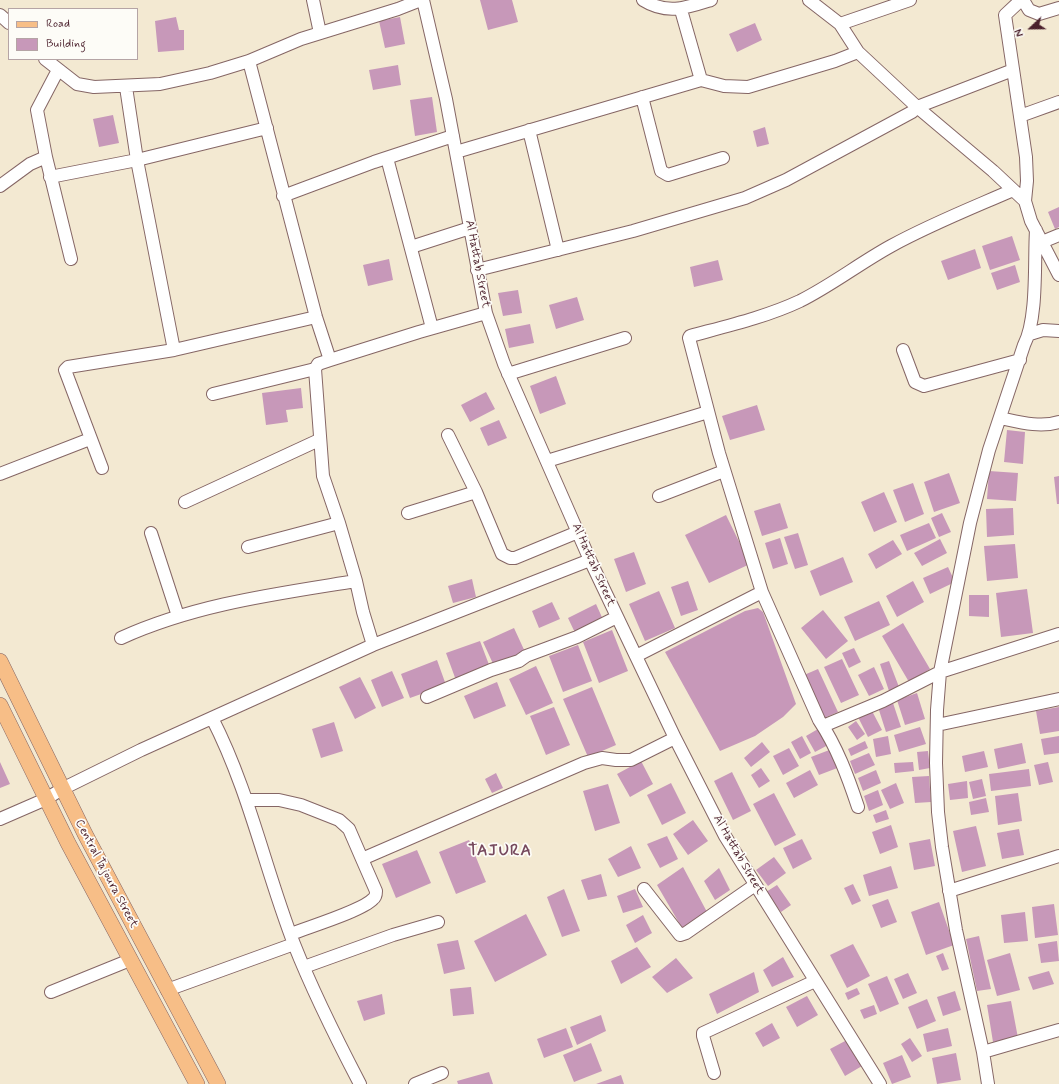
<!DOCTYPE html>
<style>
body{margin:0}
#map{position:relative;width:1059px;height:1084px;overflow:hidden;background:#f3e9d2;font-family:Mynerve,sans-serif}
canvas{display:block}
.legend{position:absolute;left:8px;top:8px;width:130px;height:52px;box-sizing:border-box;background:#fdfcf7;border:1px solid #b5a4a5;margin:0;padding:5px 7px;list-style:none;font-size:12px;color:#4a1f2b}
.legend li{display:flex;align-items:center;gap:8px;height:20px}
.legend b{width:20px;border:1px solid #b5a4a5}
.north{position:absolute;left:1011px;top:8px;width:40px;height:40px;-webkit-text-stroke:3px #fdfcf7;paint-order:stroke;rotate:248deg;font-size:11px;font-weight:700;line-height:16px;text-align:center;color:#4a1f2b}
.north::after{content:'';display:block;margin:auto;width:14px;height:18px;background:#4a1f2b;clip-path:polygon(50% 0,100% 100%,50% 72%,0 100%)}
</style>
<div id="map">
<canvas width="1059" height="1084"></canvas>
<ul class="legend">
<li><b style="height:5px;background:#f7be87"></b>Road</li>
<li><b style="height:11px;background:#c798b9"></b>Building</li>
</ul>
<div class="north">N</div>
</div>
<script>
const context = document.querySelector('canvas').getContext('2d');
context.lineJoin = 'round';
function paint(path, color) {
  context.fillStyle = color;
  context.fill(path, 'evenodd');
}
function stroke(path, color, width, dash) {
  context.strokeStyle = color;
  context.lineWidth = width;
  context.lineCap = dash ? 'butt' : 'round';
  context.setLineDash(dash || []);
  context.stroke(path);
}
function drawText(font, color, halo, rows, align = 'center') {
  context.font = font + ' Mynerve,sans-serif';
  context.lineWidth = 3.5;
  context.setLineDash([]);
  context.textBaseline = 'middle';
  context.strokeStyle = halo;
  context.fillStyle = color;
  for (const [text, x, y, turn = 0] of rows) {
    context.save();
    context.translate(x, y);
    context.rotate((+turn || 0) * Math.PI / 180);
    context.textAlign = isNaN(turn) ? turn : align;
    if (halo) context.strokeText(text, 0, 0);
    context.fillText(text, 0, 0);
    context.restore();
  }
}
const building = new Path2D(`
 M480,0H512L518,22L488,30Z
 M176,17L179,30H184V50L158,52L155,21Z
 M400,17L405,44L385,48L379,21Z
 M755,23L762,40L737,52L729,34Z
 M398,65L401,85L373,90L369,70Z
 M432,97L437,132L415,136L410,100Z
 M113,115L119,143L99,147L93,119Z
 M765,127L769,144L757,147L753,131Z
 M1059,207V227L1055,229L1048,212Z
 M1012,236L1020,260L990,270L982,246Z
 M975,249L981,268L948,280L941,261Z
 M389,259L393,280L368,286L363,265Z
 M718,260L723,280L694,287L690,267Z
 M1015,265L1020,282L997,290L991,273Z
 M518,290L522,313L503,316L498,293Z
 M577,297L584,320L556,329L549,305Z
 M530,324L534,343L509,348L505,329Z
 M556,376L566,404L540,414L530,386Z
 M301,388L303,408L286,410L288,422L266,425L262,393Z
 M486,392L495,409L470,422L461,405Z
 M757,405L765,430L730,440L722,416Z
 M499,420L507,438L488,446L480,428Z
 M1007,430L1025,432L1023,464L1004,462Z
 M989,471L1018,473L1016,501L987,499Z
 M949,473L960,503L934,512L924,482Z
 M1059,476V504H1057L1054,477Z
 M913,483L924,514L905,522L893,490Z
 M884,492L897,522L874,532L861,502Z
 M780,503L788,528L762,536L754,511Z
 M1013,508L1014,535L987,537L986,509Z
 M942,513L951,532L939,537L931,518Z
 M726,515L750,564L709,583L685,535Z
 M929,523L936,538L907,551L900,535Z
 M798,533L808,565L795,569L784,537Z
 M780,538L788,564L773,569L765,543Z
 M940,539L947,553L922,566L914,553Z
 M893,540L902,554L876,569L868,554Z
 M1015,544L1018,578L987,581L984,546Z
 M634,552L646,584L626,592L614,559Z
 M843,557L853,582L820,596L810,571Z
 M948,567L955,582L930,594L923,578Z
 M472,579L476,597L453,603L448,586Z
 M688,581L698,610L681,616L671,587Z
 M913,581L924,602L897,617L886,596Z
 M1027,589L1033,633L1001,637L996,593Z
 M659,591L675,628L645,641L629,604Z
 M969,595H989V617L969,616Z
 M879,601L890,625L855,641L844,617Z
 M552,602L560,619L539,628L532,611Z
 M596,604L605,624L577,637L568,618Z
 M758,608L763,612L796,704L783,717L755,736L720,751L665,652L745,611Z
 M823,610L848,641L826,659L801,628Z
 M903,623L930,669L909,682L882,636Z
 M514,628L526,654L495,668L483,642Z
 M612,630L628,671L599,683L583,642Z
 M480,641L491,670L457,683L446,653Z
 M578,645L592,681L563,692L549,656Z
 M854,648L861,662L849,668L842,653Z
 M842,659L859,695L841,703L824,667Z
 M437,660L446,685L410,698L401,674Z
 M889,661L899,687L889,691L880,664Z
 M536,666L553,703L526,715L509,679Z
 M874,667L884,689L869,696L858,675Z
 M818,669L838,712L824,718L804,675Z
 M392,671L404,698L382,707L371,680Z
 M360,677L376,708L355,719L339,687Z
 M497,682L506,706L474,719L464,696Z
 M592,687L616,745L588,757L563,699Z
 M917,693L925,719L905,725L897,700Z
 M893,703L901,727L886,732L878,707Z
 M554,707L570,745L546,755L530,716Z
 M1059,707V731L1040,734L1036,711Z
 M872,711L882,730L868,737L858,717Z
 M856,721L865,734L857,740L848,727Z
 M334,722L343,751L321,758L312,729Z
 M920,727L926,744L899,752L894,735Z
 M818,729L828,745L815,752L806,736Z
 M802,736L811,753L800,759L791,742Z
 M888,736L891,754L876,757L873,739Z
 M1059,736V753L1044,755L1041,739Z
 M865,741L868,748L851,756L848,749Z
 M762,742L770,752L751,767L744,758Z
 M1022,743L1026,763L998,769L994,749Z
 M789,748L799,766L783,775L773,756Z
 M832,749L840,767L819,775L811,757Z
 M928,751L930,768L919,770L917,752Z
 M984,751L988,767L965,772L962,756Z
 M869,753L875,765L855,774L850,761Z
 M641,761L653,784L630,797L617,774Z
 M0,762L10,784L0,788Z
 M913,762L914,771L895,773L894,763Z
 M1048,762L1053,782L1039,785L1034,765Z
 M761,768L770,781L759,788L751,775Z
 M1029,769L1031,786L991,791L989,774Z
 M810,770L818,785L794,798L786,783Z
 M876,770L881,783L863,791L858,778Z
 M732,772L751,811L733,820L714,781Z
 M496,773L503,788L492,793L485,779Z
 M929,776L931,802L915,803L912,777Z
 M982,779L986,796L973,799L969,782Z
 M967,781L968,798L950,800L948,784Z
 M671,783L686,813L662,825L647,795Z
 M896,783L904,803L890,809L881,790Z
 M608,784L620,823L595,831L583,791Z
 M878,790L883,805L869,811L864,796Z
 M774,793L796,835L775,846L753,804Z
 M1018,793L1022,821L998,825L995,796Z
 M986,798L989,812L971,815L969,802Z
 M886,810L889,819L876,823L873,815Z
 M693,820L708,841L688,855L673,834Z
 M891,825L898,847L880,854L872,832Z
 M976,826L986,866L962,872L953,831Z
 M1019,829L1024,855L1002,859L997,833Z
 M667,836L678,859L660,868L647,844Z
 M802,839L812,859L793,869L783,848Z
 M930,839L935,866L914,870L909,843Z
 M469,840L486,882L456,894L439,852Z
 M631,846L641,868L618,877L608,859Z
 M417,850L431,883L396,898L382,864Z
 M774,857L786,873L768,886L756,870Z
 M891,866L898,888L869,896L863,875Z
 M683,867L707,912L682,928L657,885Z
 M719,868L730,890L715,900L704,881Z
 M601,874L607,896L588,900L581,880Z
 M853,884L861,901L852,905L844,888Z
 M777,885L791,905L781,912L766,892Z
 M564,889L580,931L562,937L547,897Z
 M635,889L643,907L623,913L617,896Z
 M888,899L897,922L881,928L872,905Z
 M939,902L954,945L926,955L911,912Z
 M1054,904L1058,935L1035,938L1032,907Z
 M1025,912L1028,941L1004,943L1001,915Z
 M526,914L547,955L495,982L474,941Z
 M643,915L652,933L635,943L626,925Z
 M979,936L991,989L977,991L966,939Z
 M458,940L465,969L444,974L437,944Z
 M1057,941L1059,961L1041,963L1038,944Z
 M853,944L870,976L847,988L830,955Z
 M637,947L651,967L621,984L611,961Z
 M943,953L949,969L942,971L936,956Z
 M1010,953L1020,990L997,996L987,960Z
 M783,957L794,977L772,987L763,970Z
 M676,958L693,978L667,993L652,977Z
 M1049,971L1054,984L1033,990L1028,977Z
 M754,972L759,992L717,1014L709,994Z
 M908,973L917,993L903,999L894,979Z
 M887,976L899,1004L880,1012L868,984Z
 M471,987L474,1014L453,1016L450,989Z
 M857,988L860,994L848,1000L845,993Z
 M955,991L961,1010L943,1016L937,997Z
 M382,994L385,1014L364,1021L357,1001Z
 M807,996L818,1015L797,1027L786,1007Z
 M927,999L936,1021L917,1029L908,1007Z
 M1011,1001L1018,1038L993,1042L987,1005Z
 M874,1005L877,1014L864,1019L860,1010Z
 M601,1015L606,1031L577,1045L570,1027Z
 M772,1023L780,1038L763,1047L755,1033Z
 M566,1028L573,1047L544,1058L537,1039Z
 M948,1028L952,1046L927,1052L923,1034Z
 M910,1038L922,1056L912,1062L901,1044Z
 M847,1040L862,1066L845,1076L830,1049Z
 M591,1043L602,1071L574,1082L563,1055Z
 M956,1053L961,1080L937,1084L932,1058Z
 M902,1055L911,1077L892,1084L883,1063Z
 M489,1072L493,1084H458L457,1081Z
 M621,1075L624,1084H596Z`);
const minor = new Path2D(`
 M313,0L320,33
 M423,0L446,99L486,313L504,364L590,560L675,738L725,836L880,1084
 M643,0C667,15 686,8 711,0
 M809,0L840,24L858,52L917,107L993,171L1025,201
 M1021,0L1005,15L1026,157L1027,181L1025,201L1031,221L1059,275
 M1023,0L1029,10L1039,14L1059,8
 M681,10L701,80
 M0,15L9,23
 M840,24L910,0
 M45,59L77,84L94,87L160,84L210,73L249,61L301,39L398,9L421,0
 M249,61L316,317L330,360
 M126,87L137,160L174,350
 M642,97L661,171L668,175L723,158
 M1020,116L1059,102
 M529,130L558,250
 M456,152L701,80L724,86L748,87L835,61L858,52
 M46,157L71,259
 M387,158L432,328
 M50,177L137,160L267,128
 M0,186L30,164L46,157L37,110L58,70
 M283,196L374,162L453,136
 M1042,242L1059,235
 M411,247L470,228
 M477,270L633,231L745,198L786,180L912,112L917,107L1013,70
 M1030,334L1043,330L1059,331
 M903,350L915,382L924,386L1020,360
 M508,374L625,338
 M213,394L315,369
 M1000,418C1019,422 1040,428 1059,422
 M448,435L476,492L502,554L510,558H515L578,532
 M547,461L708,412
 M102,468L65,370L68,367L174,350L316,317
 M0,474L90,439
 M659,496L724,471
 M185,502L319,440
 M408,513L476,492
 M151,533L178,616
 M248,547L339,523
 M121,638C196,604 276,594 356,581
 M373,645L363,612L356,581L339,523L323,476L315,369L318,364L330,360L419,332L486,313
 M636,656L762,592
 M427,697L491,670L519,661L526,656L577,637L617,617
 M212,718C249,790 265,869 294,944C313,992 336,1038 360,1084
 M937,725L1059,699
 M823,726L883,701L940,672L1059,634
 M246,800H279L301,805L339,820L349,829L362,859
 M858,807C848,777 837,747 819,720L762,592L719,453L689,338L690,336C727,326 766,317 800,301C832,285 860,263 891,246C931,224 972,208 1013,190
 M0,819L46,799L62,789L141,750L373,645L590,560
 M644,889L680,935L686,933L755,885
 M949,891L1059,856
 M291,934C308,927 362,911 373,899C376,897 376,894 376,891L362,859L584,763L602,758L616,760H631L675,738
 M304,967L393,935L438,922
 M167,990L294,944
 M51,992L130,960
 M983,1052L1059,1030
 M714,1073L703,1036V1033L815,981
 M415,1084L442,1073
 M988,1084L983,1052L956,930L942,847L938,812L936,763L937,710L940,672L970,523L989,450L1024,345C1038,318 1034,261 1036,230`);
const major = new Path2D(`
 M0,661L85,834L218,1084
 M0,705L68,843L197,1084`);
const streetNames = [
 ["Al Hattab Street",477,264,79],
 ["Al Hattab Street",593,565,66],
 ["Al Hattab Street",738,855,60],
 ["Central Tajoura Street",106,874,62]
];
const districtNames = [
 ["TAJURA",500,852]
];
paint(building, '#c798b9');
stroke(minor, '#856665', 14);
stroke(major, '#856665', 16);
stroke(minor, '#fff', 12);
stroke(major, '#f7be87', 15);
drawText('12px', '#4a1f2b', '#fdfcf7', streetNames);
context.letterSpacing = '1px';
drawText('bold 16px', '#76495d', '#fdfcf7', districtNames);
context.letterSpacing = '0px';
</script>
